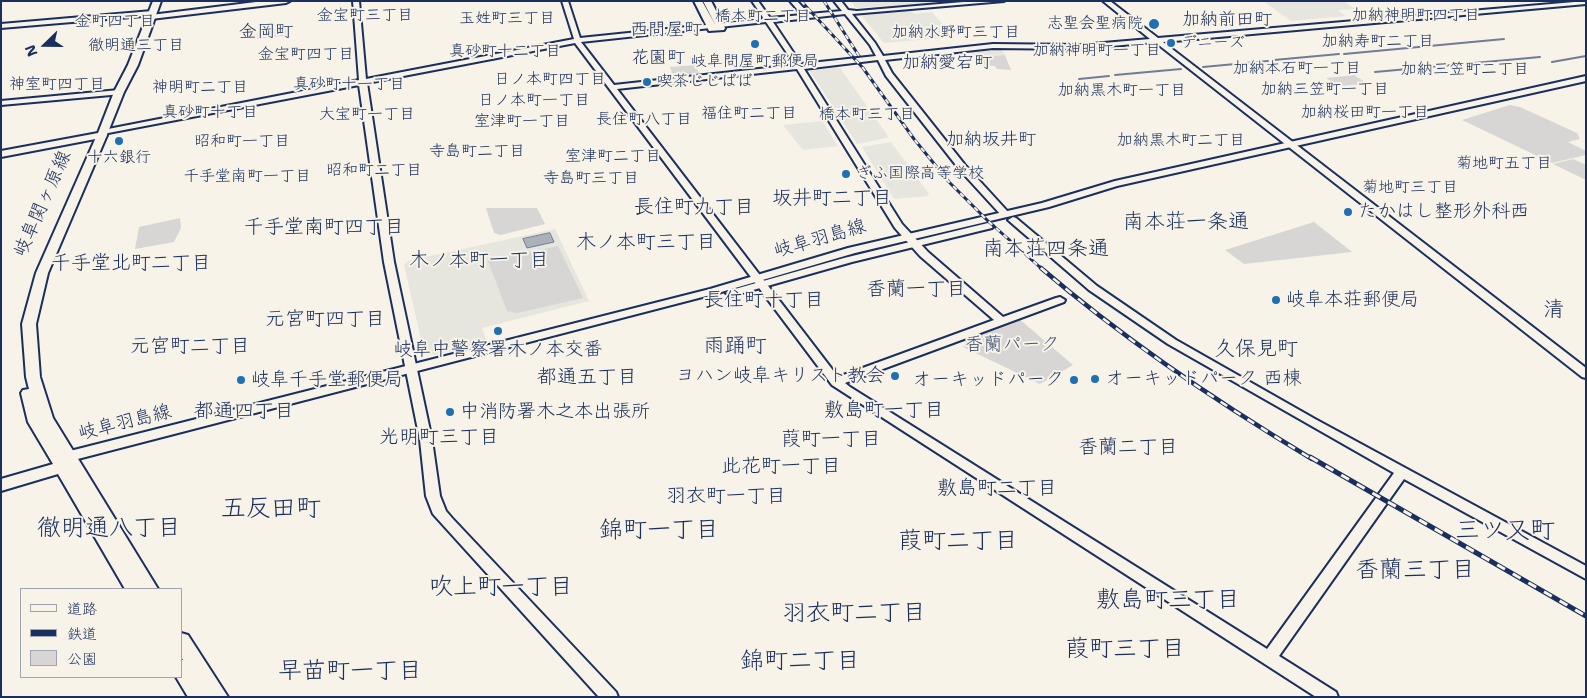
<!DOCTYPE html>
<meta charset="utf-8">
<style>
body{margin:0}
#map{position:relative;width:1587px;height:698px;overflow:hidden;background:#f7f3e8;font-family:"Shantell Sans","Klee One",sans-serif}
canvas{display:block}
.frame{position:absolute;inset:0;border:2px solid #1b2f5e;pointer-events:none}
.legend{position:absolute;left:20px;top:588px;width:162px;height:90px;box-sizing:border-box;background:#f7f3e8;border:1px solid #9fa5b1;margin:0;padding:6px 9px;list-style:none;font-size:15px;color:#1b2f5e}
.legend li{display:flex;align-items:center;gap:10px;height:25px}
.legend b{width:25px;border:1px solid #9fa5b1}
.north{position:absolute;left:20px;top:20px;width:50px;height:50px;-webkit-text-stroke:4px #f7f3e8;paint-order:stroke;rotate:248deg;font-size:14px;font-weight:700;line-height:20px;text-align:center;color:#1b2f5e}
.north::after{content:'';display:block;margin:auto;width:18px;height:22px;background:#1b2f5e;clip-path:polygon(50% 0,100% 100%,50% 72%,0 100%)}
</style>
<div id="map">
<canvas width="1587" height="698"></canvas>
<div class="frame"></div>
<ul class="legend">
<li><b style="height:6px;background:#f7f3e8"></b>道路</li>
<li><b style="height:6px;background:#1b2f5e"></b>鉄道</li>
<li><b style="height:14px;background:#d7d6d4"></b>公園</li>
</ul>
<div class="north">N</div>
</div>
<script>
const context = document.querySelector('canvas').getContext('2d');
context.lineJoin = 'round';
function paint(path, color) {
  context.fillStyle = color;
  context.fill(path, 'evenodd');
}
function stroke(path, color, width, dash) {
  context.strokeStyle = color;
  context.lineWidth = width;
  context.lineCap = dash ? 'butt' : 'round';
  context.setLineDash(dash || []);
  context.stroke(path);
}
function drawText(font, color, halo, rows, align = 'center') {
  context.font = font + ' "Shantell Sans","Klee One",sans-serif';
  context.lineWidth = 4;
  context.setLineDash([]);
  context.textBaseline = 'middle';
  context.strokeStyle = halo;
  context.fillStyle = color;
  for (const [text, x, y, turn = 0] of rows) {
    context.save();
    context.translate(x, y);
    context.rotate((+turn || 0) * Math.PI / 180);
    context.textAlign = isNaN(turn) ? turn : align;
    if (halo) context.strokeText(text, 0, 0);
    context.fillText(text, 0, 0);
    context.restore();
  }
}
const built = new Path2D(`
 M851,1H957L958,2L856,8Z
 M1263,1H1343L1355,9L1338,10L1346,16L1291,21Z
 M911,10L914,14L932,12L954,37L884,43L861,15Z
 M1000,47L1005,55L977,58L969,50Z
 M836,67L840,68L888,136L887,138L857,144L810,71Z
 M822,121L838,146L803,150L783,125Z
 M891,142L929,194L928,196L894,199L862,147Z
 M555,229L589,301L482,328L487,342L435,355L424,352L404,265L408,261Z`);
const green = new Path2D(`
 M286,27L289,35L257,39L258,30Z
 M969,50L977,58L1005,55L1011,70L997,69L995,66L983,65Z
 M695,65L699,73L673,76L670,67Z
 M1354,75L1368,84L1338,86L1326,78Z
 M1510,105L1520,107L1577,133L1580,139L1568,142L1586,151V155L1552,163L1462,120Z
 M1573,159L1586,165V180L1553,164Z
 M486,208H537L545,224L501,235L494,233Z
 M180,218L181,228L174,242L135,249L139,227Z
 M1314,222L1352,252L1244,264L1225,250Z
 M558,246L583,298L517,313L507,311L488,261Z
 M1018,318L1073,365L1040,384L963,347L968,337Z`);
const water = new Path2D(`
 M550,233L554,242L527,248L523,239Z`);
const stream = new Path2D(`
 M1344,54L1504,39
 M1274,60L1339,54
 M1552,62L1586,56
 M1203,67L1268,61
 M1375,72L1540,57
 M1115,75L1181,69
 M1079,79L1109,76`);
const tertiary = new Path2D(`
 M353,1H359L366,79L574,39L562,1H568L580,38L764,19L752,1H758L770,18L802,15L790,1H797L809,14L842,11L834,1H841L848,10L857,11L975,1H1004L852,14L875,43L883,56L993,44L1080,45L1150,39L1103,1H1110L1158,38L1586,1V4L1163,42L1586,368V378L1582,377L1155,42L1080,49L993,48L885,60L892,73L965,165L1008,212L1010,214L1005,217L1002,216L959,169L886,76L878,60L804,69L902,224L928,252L1003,317L1056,298L1060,297L1065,300L1064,302L845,383L850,387L1267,649L1394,473L1168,344L1089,290L1008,220L1013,217L1016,218L1097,286L1176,340L1315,419L1586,566V579L1404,479L1279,656L1336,692L1338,697H1316L832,385L575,43L367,83L394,262L432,440L440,496L446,511L452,518L616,692L618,697H599L433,514L426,496L420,440L384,262L359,85L103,134L99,132L103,130L359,80ZM845,14L870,45L876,56L801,64L773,22ZM766,22L795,65L614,85L581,42ZM797,69L895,228L920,256L994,320L838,377L617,89Z
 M119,90L123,92L122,94L1,105V101Z`);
const secondary = new Path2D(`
 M152,11H155V15L1,28V24Z
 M1586,76V81L1117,186L1049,207L855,253L718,293L70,461L65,460L63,456L65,452L70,451L710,289L848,248L1042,203L1115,181Z
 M988,223L993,226L992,228L852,262L732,296L726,293L728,291L844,258Z`);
const primary = new Path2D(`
 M264,1H290L286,3L151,19L147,17L151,15Z
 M694,1H702L716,26L703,1H711L725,28L724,30L709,31Z
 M102,132L107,135L48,273L36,324L40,377L53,418L158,589H125L58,474L1,491V479L53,464L28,422L21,393L23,390L29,389L26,377L22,324L36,273L97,135Z
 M181,633L188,635L228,697H188L176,677H181V660H183L181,657Z`);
const trunk = new Path2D(`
 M153,1H161L138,65L124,92L106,137L1,157V151L98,133L114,92L128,65Z`);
const railFar2 = new Path2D(`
 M801,1L863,68L914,139L949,182L987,220L1042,269
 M824,1L859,56`);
const railFar1 = new Path2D(`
 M1041,268C1125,340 1217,402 1312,459`);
const rail = new Path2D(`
 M1310,457L1586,616`);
const markers = [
 [1154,24,6,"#1f6fb2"],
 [1171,43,5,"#1f6fb2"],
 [755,44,5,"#1f6fb2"],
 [647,82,5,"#1f6fb2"],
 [119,141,5,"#1f6fb2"],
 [846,174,5,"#1f6fb2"],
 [1348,212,5,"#1f6fb2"],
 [1276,300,5,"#1f6fb2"],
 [498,331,5,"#1f6fb2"],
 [895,376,5,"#1f6fb2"],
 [1095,379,5,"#1f6fb2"],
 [241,380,5,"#1f6fb2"],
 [1074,380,5,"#1f6fb2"],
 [450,412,5,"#1f6fb2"]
];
const farNeighbourhoodnames = [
 ["金宝町三丁目",365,16],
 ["加納神明町四丁目",1416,16],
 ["橋本町二丁目",763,17],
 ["玉姓町三丁目",507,19],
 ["金町四丁目",115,22],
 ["加納水野町三丁目",956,33],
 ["加納寿町二丁目",1378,42],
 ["徹明通三丁目",136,46],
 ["加納神明町一丁目",1097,51],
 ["真砂町十二丁目",505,52],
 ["金宝町四丁目",306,55],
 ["加納本石町一丁目",1297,69],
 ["加納三笠町二丁目",1465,70],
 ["日ノ本町四丁目",550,80],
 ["神室町四丁目",57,85],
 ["真砂町十一丁目",349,85],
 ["神明町二丁目",200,88],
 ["加納三笠町一丁目",1325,90],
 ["加納黒木町一丁目",1122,91],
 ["日ノ本町一丁目",534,101],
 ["真砂町十丁目",210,113],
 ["加納桜田町一丁目",1365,113],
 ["福住町二丁目",749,114],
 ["大宝町一丁目",367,115],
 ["橋本町三丁目",867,115],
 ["長住町八丁目",644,120],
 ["室津町一丁目",522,122],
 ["加納黒木町二丁目",1181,141],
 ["昭和町一丁目",242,142],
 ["寺島町二丁目",477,152],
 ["室津町二丁目",613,157],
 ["菊地町五丁目",1504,164],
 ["昭和町二丁目",374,171],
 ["千手堂南町一丁目",247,177],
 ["寺島町三丁目",591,179],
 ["菊地町三丁目",1410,188]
];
const farPoinames = [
 ["志聖会聖病院",1143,24,"right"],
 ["デニーズ",1181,43],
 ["岐阜問屋町郵便局",755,62,"center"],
 ["喫茶じじばば",657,82],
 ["十六銀行",119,158,"center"],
 ["ぎふ国際高等学校",856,174]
];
const farQuarternames = [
 ["加納前田町",1227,20],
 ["西問屋町",666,30],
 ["金岡町",266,32],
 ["花園町",658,58],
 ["加納愛宕町",947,63],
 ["加納坂井町",991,140]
];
const streetNames = [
 ["岐阜関ヶ原線",43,204,-66],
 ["岐阜羽島線",820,239,-16],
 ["岐阜羽島線",125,423,-14]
];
const poiNames = [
 ["たかはし整形外科西",1358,212],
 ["岐阜本荘郵便局",1286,300],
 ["岐阜中警察署木ノ本交番",498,350,"center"],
 ["ヨハン岐阜キリスト教会",885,376,"right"],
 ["オーキッドパーク 西棟",1105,379],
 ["岐阜千手堂郵便局",251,380],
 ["オーキッドパーク",1064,380,"right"],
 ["中消防署木之本出張所",460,412]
];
const parkNames = [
 ["香蘭パーク",1012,345]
];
const neighbourhoodNames = [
 ["坂井町二丁目",832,199],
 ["長住町九丁目",694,208],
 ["千手堂南町四丁目",324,228],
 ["木ノ本町三丁目",646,243],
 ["木ノ本町一丁目",479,261],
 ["千手堂北町二丁目",131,264],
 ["香蘭一丁目",916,290],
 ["長住町十丁目",764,301],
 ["元宮町四丁目",325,320],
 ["元宮町二丁目",190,347],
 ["都通五丁目",587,378],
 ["敷島町一丁目",884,411],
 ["都通四丁目",244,412],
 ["光明町三丁目",439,438],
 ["葭町一丁目",831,440],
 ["香蘭二丁目",1128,448],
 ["此花町一丁目",781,467],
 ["敷島町二丁目",997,489],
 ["羽衣町一丁目",726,497]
];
const quarterNames = [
 ["南本荘一条通",1186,223],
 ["南本荘四条通",1046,250],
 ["清",1554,311],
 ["雨踊町",735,347],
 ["久保見町",1256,350]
];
const nearNeighbourhoodnames = [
 ["徹明通八丁目",109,529],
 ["錦町一丁目",659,531],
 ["葭町二丁目",958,542],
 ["香蘭三丁目",1415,571],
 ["吹上町一丁目",501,588],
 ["敷島町三丁目",1168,601],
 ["羽衣町二丁目",854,614],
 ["葭町三丁目",1125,650],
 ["錦町二丁目",800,662],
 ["早苗町一丁目",350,672]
];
const nearQuarternames = [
 ["五反田町",271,509],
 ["三ツ又町",1505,531]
];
paint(built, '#e6e5de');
paint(green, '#d7d6d4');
paint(water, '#acb0b9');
stroke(water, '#727c95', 1);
stroke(stream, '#727c95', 2);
stroke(tertiary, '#1b2f5e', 4);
stroke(secondary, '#1b2f5e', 4);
stroke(primary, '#1b2f5e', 4);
stroke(trunk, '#1b2f5e', 4);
paint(tertiary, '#f7f3e8');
paint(secondary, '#f7f3e8');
paint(primary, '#f7f3e8');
paint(trunk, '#f7f3e8');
stroke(railFar2, '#1b2f5e', 3);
stroke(railFar1, '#1b2f5e', 4.5);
stroke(rail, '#1b2f5e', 5);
stroke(railFar2, '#f7f3e8', 2, [5]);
stroke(railFar1, '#f7f3e8', 2.5, [8]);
stroke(rail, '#f7f3e8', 3, [9]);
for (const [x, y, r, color] of markers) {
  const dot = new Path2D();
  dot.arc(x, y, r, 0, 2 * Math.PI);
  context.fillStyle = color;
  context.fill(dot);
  stroke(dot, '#f7f3e8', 2);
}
drawText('16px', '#1b2f5e', '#f7f3e8', farNeighbourhoodnames);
drawText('16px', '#1b2f5e', '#f7f3e8', farPoinames, 'left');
drawText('18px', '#1b2f5e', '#f7f3e8', farQuarternames);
drawText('19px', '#1b2f5e', '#f7f3e8', streetNames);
drawText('19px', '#1b2f5e', '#f7f3e8', poiNames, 'left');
drawText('19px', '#415076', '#f7f3e8', parkNames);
drawText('20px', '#1b2f5e', '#f7f3e8', neighbourhoodNames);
drawText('21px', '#1b2f5e', '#f7f3e8', quarterNames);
drawText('24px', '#1b2f5e', '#f7f3e8', nearNeighbourhoodnames);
drawText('25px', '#1b2f5e', '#f7f3e8', nearQuarternames);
</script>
